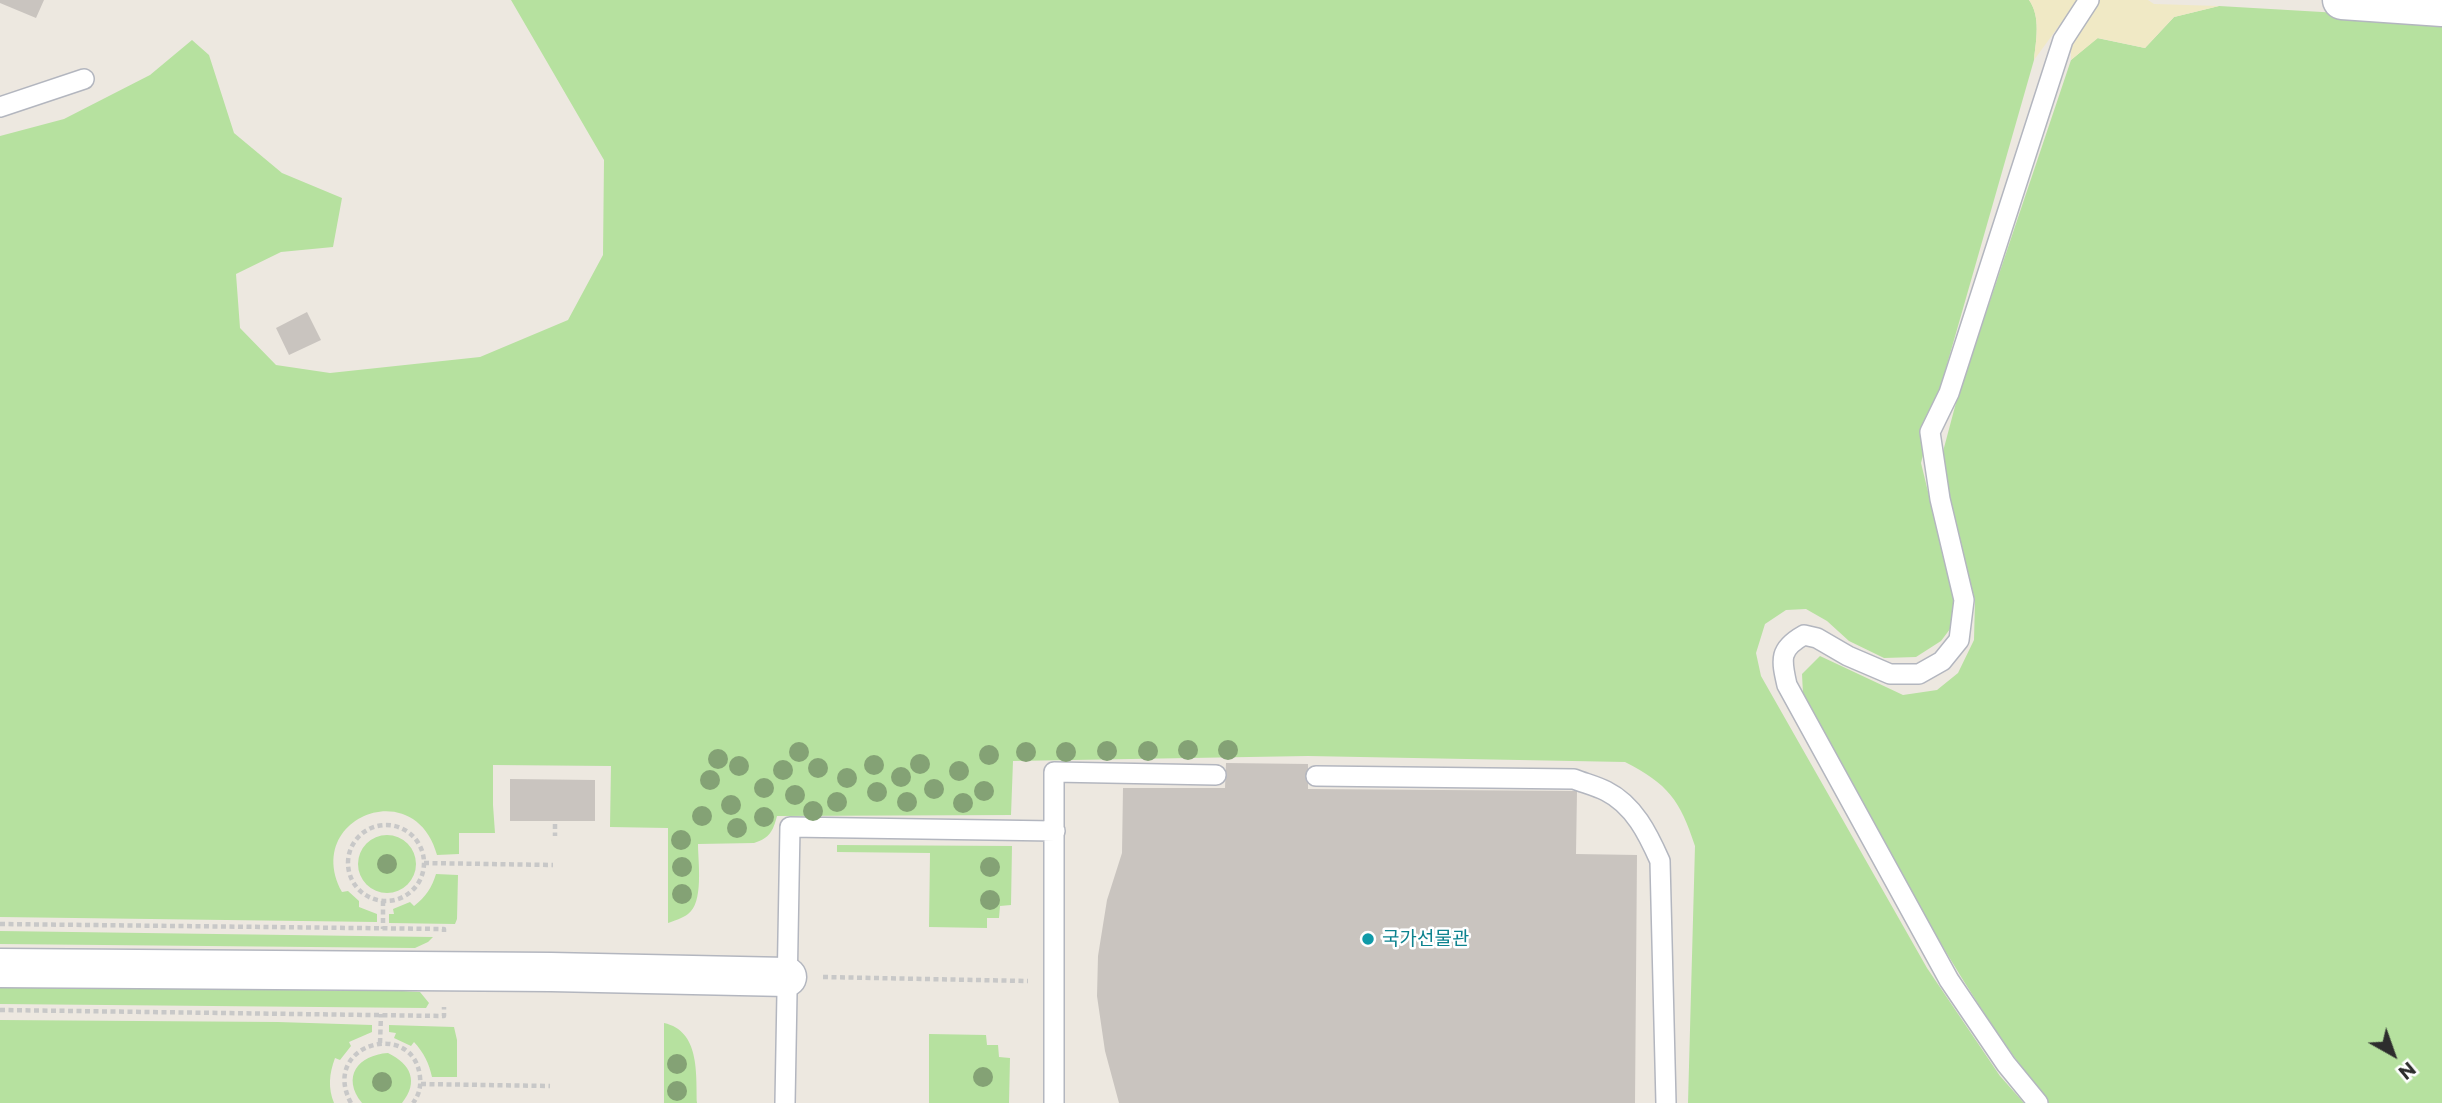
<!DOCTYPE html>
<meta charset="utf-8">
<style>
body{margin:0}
#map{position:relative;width:2442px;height:1103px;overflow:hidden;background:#ede8e0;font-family:Montserrat,sans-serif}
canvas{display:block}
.north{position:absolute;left:2358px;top:1019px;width:70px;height:70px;-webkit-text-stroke:5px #fff;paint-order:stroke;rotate:140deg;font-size:19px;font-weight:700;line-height:28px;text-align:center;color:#2d2d2d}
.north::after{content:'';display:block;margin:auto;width:24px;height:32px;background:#2d2d2d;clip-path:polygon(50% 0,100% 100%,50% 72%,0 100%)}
</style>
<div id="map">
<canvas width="2442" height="1103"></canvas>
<div class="north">N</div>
</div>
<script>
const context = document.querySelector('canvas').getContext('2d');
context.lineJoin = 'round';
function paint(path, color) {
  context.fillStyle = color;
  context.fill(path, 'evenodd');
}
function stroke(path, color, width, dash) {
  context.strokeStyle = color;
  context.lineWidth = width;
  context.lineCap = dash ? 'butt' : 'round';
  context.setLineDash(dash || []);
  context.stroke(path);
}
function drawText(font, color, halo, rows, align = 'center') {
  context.font = font + ' Montserrat,"Noto Sans KR",sans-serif';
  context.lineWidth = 5;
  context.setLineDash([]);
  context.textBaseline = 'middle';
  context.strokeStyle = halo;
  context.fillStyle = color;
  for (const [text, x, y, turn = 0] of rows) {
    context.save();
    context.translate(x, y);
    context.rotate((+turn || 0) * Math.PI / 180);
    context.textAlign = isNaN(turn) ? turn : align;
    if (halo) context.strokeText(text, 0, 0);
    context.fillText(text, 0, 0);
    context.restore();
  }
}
const green = new Path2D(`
 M511,0H2029C2041,16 2036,41 2034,60L1934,410L1921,463L1956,606L1953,625L1941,641L1916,657L1884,658L1849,641L1827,621L1806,609L1786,610L1765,624L1756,653L1761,676L1927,968L2000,1076L2024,1103H1688L1695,846C1680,800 1668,784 1625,762L1308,756L1013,761L1011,815L777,816C773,831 770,838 754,843L698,844C698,862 704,903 688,914C683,918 674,921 668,923V828L610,827L611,766L493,765V805L495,833H459V854L437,855C415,773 302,818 342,892L348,891L359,901V907L377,914V922L0,917V136L64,119L150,75L192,40L209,55L234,133L282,173L342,198L333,247L281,252L236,274L240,328L276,365L330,373L480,357L568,320L603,255L604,160Z
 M2219,6L2442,19V1103H2049C1950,978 1880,833 1803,694L1802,674L1820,656L1903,695L1937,690L1958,673L1974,640L1975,601L1941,459L1957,399L2071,60L2097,38L2145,48L2174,17Z
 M358 864a29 29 0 1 1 58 0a29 29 0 1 1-58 0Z
 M837,845L1012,846L1011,905L1000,906L999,918H987V928L929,927L930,853L837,852Z
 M436,874L458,875L457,919L455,924L389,923V914H394L393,909L410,902L414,906C426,897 432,887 436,874Z
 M0,931L433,937L428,942L415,948L0,944Z
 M0,987L403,991L420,992L429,1003L426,1008L0,1004Z
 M0,1020L278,1022L372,1025V1032L349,1042L351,1046L340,1060L335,1058C329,1074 328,1088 334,1103H0Z
 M664,1023C700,1031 696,1073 697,1103H664Z
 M389,1025L454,1027L457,1040V1077H432C429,1063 424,1053 414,1042L411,1046L394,1038L396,1033L389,1032Z
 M929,1034L986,1035L987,1045H998L999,1057L1010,1058L1009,1103H929Z
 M388,1053C411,1064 419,1082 402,1103H362C341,1077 358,1055 388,1053Z`);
const sand = new Path2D(`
 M2029,0H2078L2034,60C2036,41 2041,17 2029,0Z
 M2097,0H2148L2154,4L2219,6L2174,17L2145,48L2098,38L2071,60V41Z`);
const building = new Path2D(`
 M0,0H44L36,18L0,3Z
 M307,312L321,340L289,355L276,328Z
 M1226,763L1308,764V789L1577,791L1576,854L1637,855L1635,1103H1119L1105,1051L1097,996L1098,956L1107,900L1122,853L1123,788H1225Z
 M510,779L595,780V821H510Z`);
const path = new Path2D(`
 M555,824V836
 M348 863a38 38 0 1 1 76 0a38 38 0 1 1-76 0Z
 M424,863L553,865
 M383,901V929
 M0,924L444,929V935
 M823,977L1028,981
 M0,1010L444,1016V1007
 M380,1043L381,1014
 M421,1084L550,1086
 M351,1103C319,1044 414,1018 420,1077C421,1087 419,1095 413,1103`);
const service = new Path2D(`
 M0,107L84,79
 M1316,776L1574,779C1584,783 1596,786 1606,791C1634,805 1648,834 1660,861L1666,1103
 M785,1103L790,827L1055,831
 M1054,1103V772L1216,775
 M2038,1103L2006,1064L1949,980L1787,685C1781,659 1779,649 1804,635L1817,638L1848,656L1890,674H1919L1942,661L1959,640L1964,600L1940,499L1930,432L1949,393L2063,40L2089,0`);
const minor = new Path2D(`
 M2342,0L2442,7
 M0,968L551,972L787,977`);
const trees = [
 [1188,750],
 [1228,750],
 [1107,751],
 [1148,751],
 [799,752],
 [1026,752],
 [1066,752],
 [989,755],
 [718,759],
 [920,764],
 [874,765],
 [739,766],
 [818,768],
 [783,770],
 [959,771],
 [901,777],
 [847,778],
 [710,780],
 [764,788],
 [934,789],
 [984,791],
 [877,792],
 [795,795],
 [837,802],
 [907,802],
 [963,803],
 [731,805],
 [813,811],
 [702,816],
 [764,817],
 [737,828],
 [681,840],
 [387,864],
 [682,867],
 [990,867],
 [682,894],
 [990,900],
 [677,1064],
 [983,1077],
 [382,1082],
 [677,1091]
];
const markers = [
 [1368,939,7,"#0f9aa8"]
];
const cultureNames = [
 ["국가선물관",1382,939]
];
paint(green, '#b6e19f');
paint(sand, '#f0e9c5');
paint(building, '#c9c4bf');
stroke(service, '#b3b6bf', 22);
stroke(minor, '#b3b6bf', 41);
stroke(path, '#c8c8c8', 4.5, [5, 3.5]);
stroke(service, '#fff', 19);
stroke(minor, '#fff', 38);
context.fillStyle = '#84a275';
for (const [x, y] of trees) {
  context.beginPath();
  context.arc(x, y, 10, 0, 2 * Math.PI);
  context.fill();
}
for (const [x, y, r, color] of markers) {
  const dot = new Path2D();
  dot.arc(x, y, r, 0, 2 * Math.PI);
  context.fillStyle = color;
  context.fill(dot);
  stroke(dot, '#fff', 2.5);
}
drawText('19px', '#0d838f', '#fff', cultureNames, 'left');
</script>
